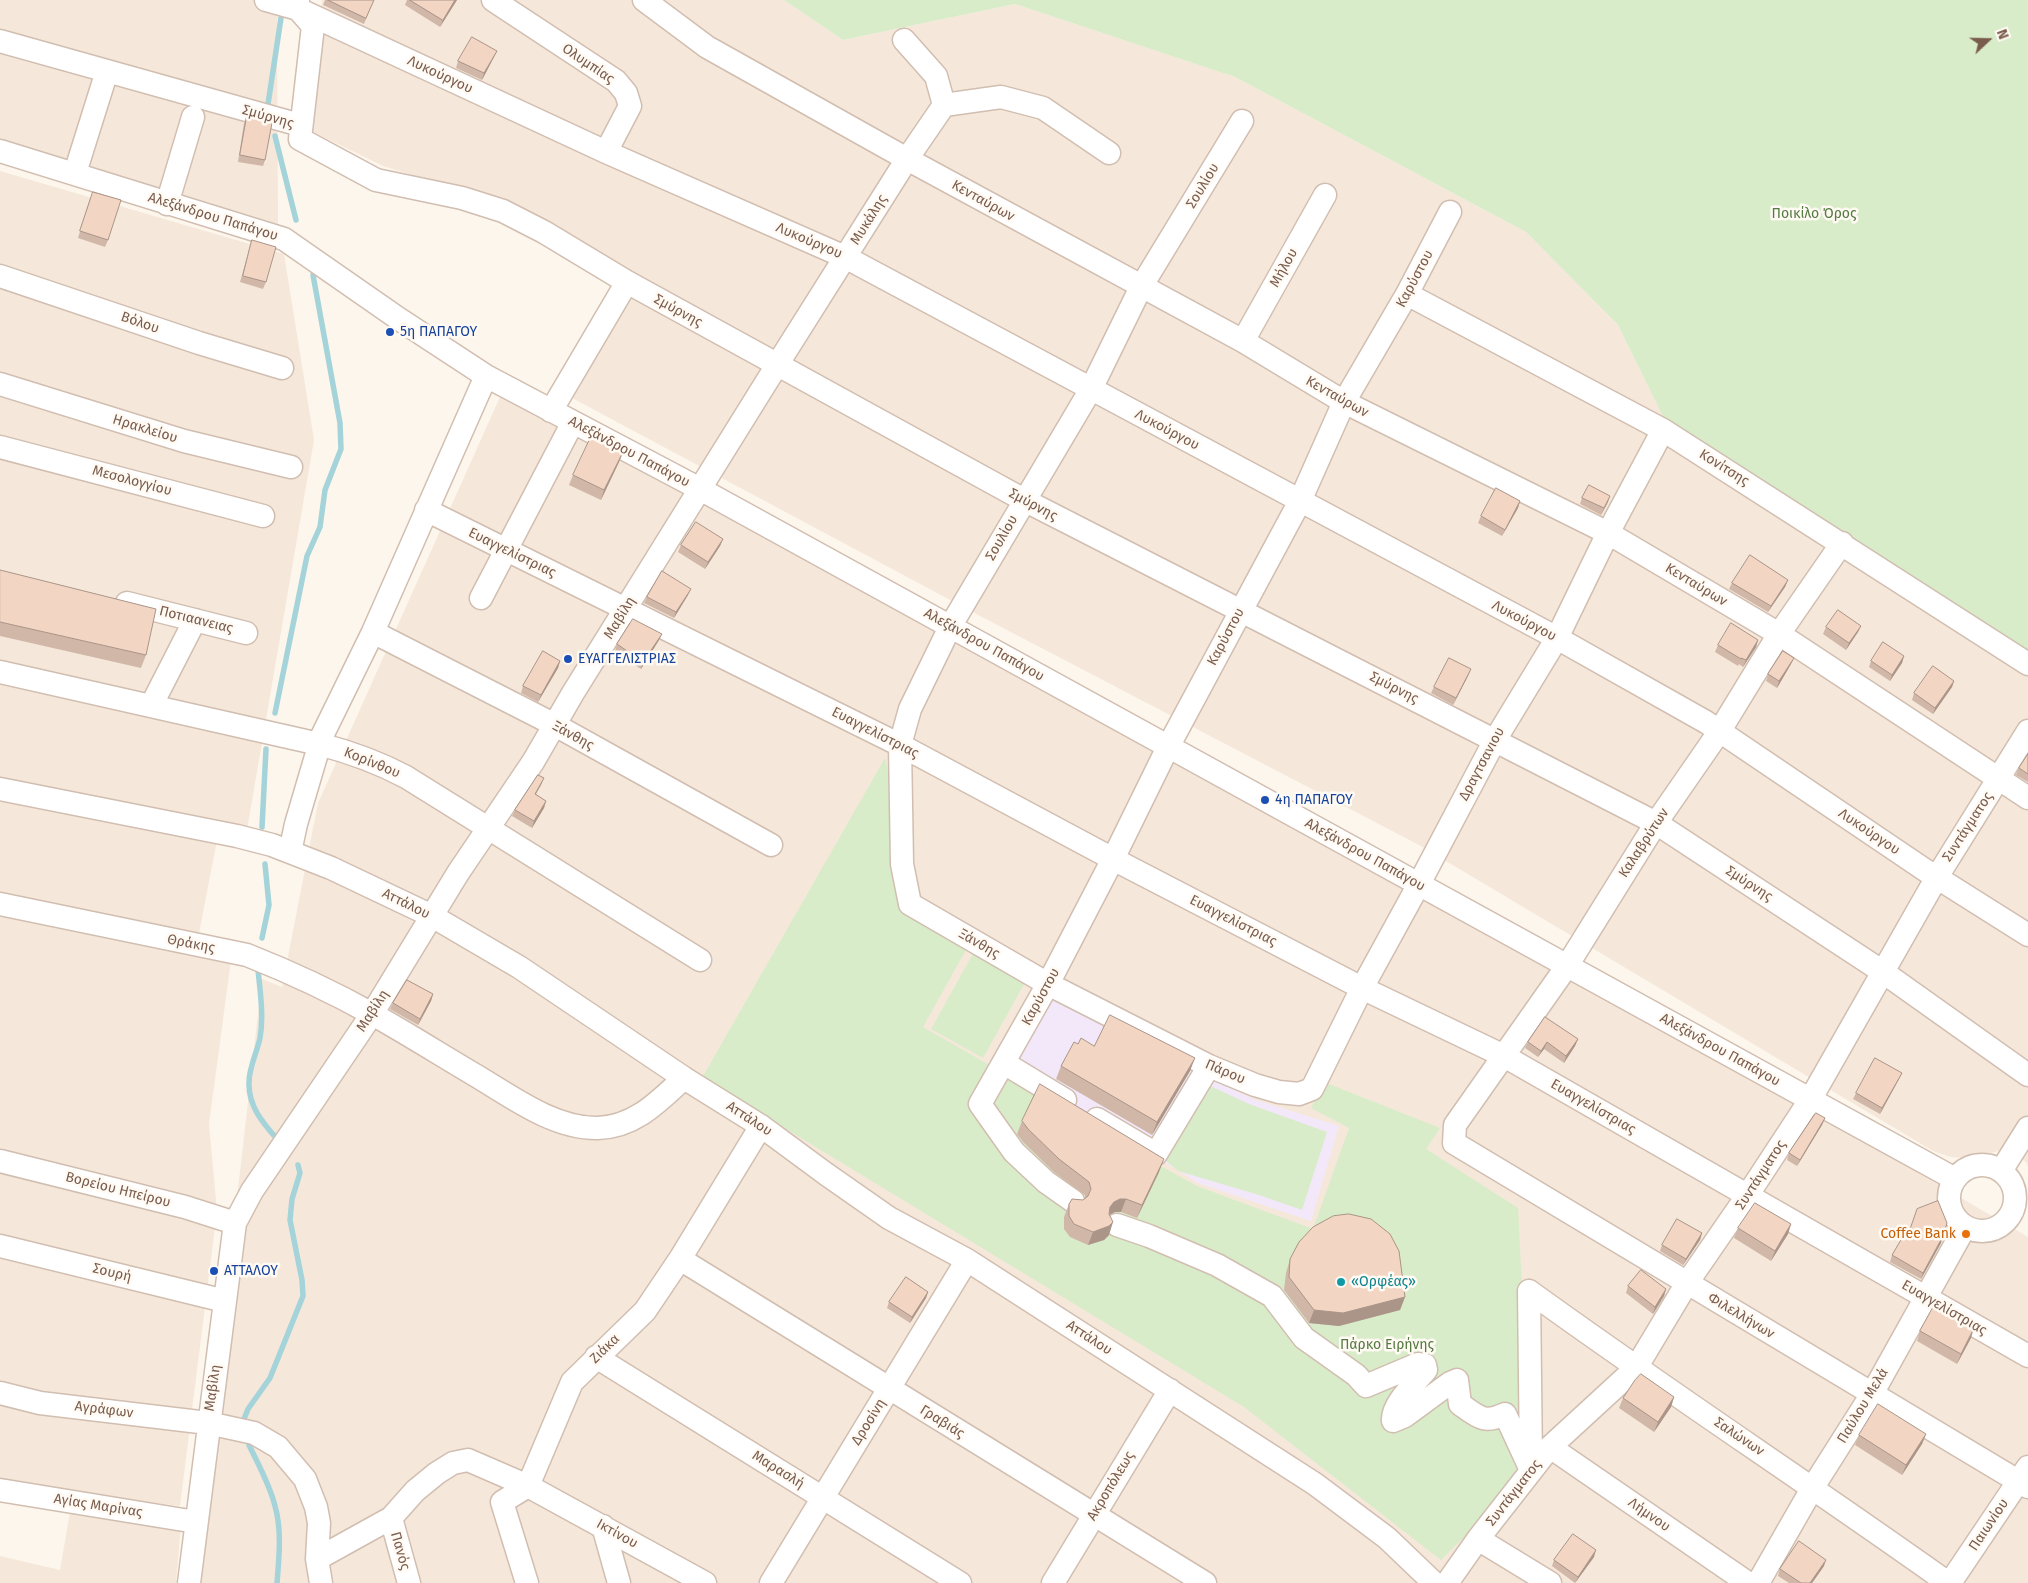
<!DOCTYPE html>
<meta charset="utf-8">
<style>
body{margin:0}
#map{position:relative;width:2028px;height:1583px;overflow:hidden;background:#fdf6ec;font-family:"Fira Sans",sans-serif}
canvas{display:block}
.north{position:absolute;left:1963px;top:15px;width:50px;height:50px;-webkit-text-stroke:4px #fffaf3;paint-order:stroke;rotate:69deg;font-size:14px;font-weight:700;line-height:20px;text-align:center;color:#7a5c4d}
.north::after{content:'';display:block;margin:auto;width:18px;height:22px;background:#7a5c4d;clip-path:polygon(50% 0,100% 100%,50% 72%,0 100%)}
</style>
<div id="map">
<canvas width="2028" height="1583"></canvas>
<div class="north">N</div>
</div>
<script>
const context = document.querySelector('canvas').getContext('2d');
context.lineJoin = 'round';
function paint(path, color) {
  context.fillStyle = color;
  context.fill(path, 'evenodd');
}
function stroke(path, color, width, dash) {
  context.strokeStyle = color;
  context.lineWidth = width;
  context.lineCap = dash ? 'butt' : 'round';
  context.setLineDash(dash || []);
  context.stroke(path);
}
function drawText(font, color, halo, rows, align = 'center') {
  context.font = font + ' "Fira Sans",sans-serif';
  context.lineWidth = 5;
  context.setLineDash([]);
  context.textBaseline = 'middle';
  context.strokeStyle = halo;
  context.fillStyle = color;
  for (const [text, x, y, turn = 0] of rows) {
    context.save();
    context.translate(x, y);
    context.rotate((+turn || 0) * Math.PI / 180);
    context.textAlign = isNaN(turn) ? turn : align;
    if (halo) context.strokeText(text, 0, 0);
    context.fillText(text, 0, 0);
    context.restore();
  }
}
const residential = new Path2D(`
 M0,0H280L277,25L278,224L0,139Z
 M322,0H784L843,40L1015,4L1235,77L1526,232L1618,325L1666,423L2028,657V1167L2026,1162L2004,1148L1995,1152L1965,1158L1950,1157L1933,1151L1419,845L982,617L572,398L641,279L534,213L504,199L454,188L383,166L311,131Z
 M0,171L284,254L314,440L247,830L220,825L195,954L231,960L209,1124L217,1211L180,1506L21,1486L0,1480Z
 M500,397L1412,877L2028,1237V1583H193L262,979L282,987L318,803Z
 M71,1506L181,1525L176,1583H0V1556L60,1570Z`);
const education = new Path2D(`
 M1053,990L1199,1072L1253,1099L1339,1126L1311,1221L1198,1183L1010,1066Z`);
const green = new Path2D(`
 M784,0H2028V657L1666,423L1618,325L1526,232L1235,77L1015,4L843,40Z
 M885,758L921,909L972,939L923,1027L1000,1071L1074,1118L1197,1186L1313,1229L1349,1128L1311,1108L1324,1082L1440,1128L1426,1149L1518,1208L1531,1470L1441,1560L1244,1407L702,1078Z
 M979,943L1033,968L983,1058L931,1029Z
 M1204,1083L1249,1104L1327,1132L1302,1210L1259,1195L1178,1171L1164,1159Z`);
const stream = new Path2D(`
 M268,104L281,18
 M275,136L296,220
 M275,713L307,556L320,527L325,490L341,449L340,423L313,275
 M262,827L266,749
 M262,938L269,905L265,864
 M258,969C260,992 264,1015 260,1038C257,1052 249,1068 249,1082C248,1106 263,1123 277,1139
 M244,1419L248,1409L270,1378L303,1296L302,1280L290,1220L292,1199L300,1173L298,1165
 M249,1445C258,1464 270,1485 275,1506C282,1530 279,1558 277,1583`);
const minor = new Path2D(`
 M266,0L298,9L606,152L845,257L1557,638L1706,722L1925,870L2028,935
 M298,0V9L313,26L300,139L376,180L462,198L503,211L544,232L627,282L1024,500L1656,823L1883,972L2028,1075
 M493,0L616,81L626,93L630,106L606,152
 M644,0L707,47L907,159L1243,341L1344,402L1608,533L1779,634L2028,798
 M904,40L936,76L944,105
 M0,41L300,125
 M1242,121L1141,287L1091,389L950,627L910,709L900,745L902,864L910,904L1048,984L1209,1066L1255,1085L1279,1092L1299,1094L1312,1089L1362,988L1419,884L1495,740L1557,638L1608,533L1663,430
 M0,151L284,239L399,319L486,376L700,489L1955,1179
 M75,173L107,71
 M167,204L193,117
 M0,276L199,343L282,368
 M1407,294L1663,430L2028,664
 M1243,341L1325,195
 M0,384L184,441L291,467
 M551,411L627,282
 M0,447L263,516
 M426,510L900,745L1113,859L1362,988L1504,1056L2028,1356
 M1842,543L1779,634L1719,732L1656,823L1567,966L1455,1125L1454,1143L2028,1487
 M481,598L573,422
 M127,603L246,633
 M373,632L555,725L771,845
 M0,672L319,744C350,752 378,762 406,777L700,960
 M151,706L195,620
 M0,789L237,836L272,845L331,868L432,916L519,967L684,1078L761,1126L826,1174L889,1218L967,1260L1315,1484L1387,1538L1434,1583
 M290,852L296,824L322,736L373,632L486,376
 M0,904L247,955C290,972 333,992 374,1015C408,1034 441,1055 475,1075C512,1097 554,1129 598,1128C635,1127 659,1101 684,1078
 M1004,1063L1065,1100
 M1097,1119L1156,1154L1209,1066
 M0,1161L185,1207L235,1223
 M1949 1198a33 33 0 1 1 66 0a33 33 0 1 1-66 0Z
 M2001,1171L2028,1128
 M1073,1201L1046,1182L1014,1152L980,1104L1048,984L1113,859L1168,747L1300,501L1344,402L1407,294L1450,212
 M1117,1225L1149,1236L1217,1265L1272,1296L1304,1338L1356,1375L1366,1386L1418,1364L1425,1365L1426,1370C1416,1382 1391,1405 1393,1421L1405,1416L1450,1383L1457,1380L1460,1404C1478,1417 1484,1424 1505,1414L1531,1470
 M0,1246L225,1301
 M680,1259L1205,1583
 M1529,1291C1667,1391 1809,1484 1948,1583
 M1529,1291L1531,1464
 M596,1357L960,1583
 M0,1393L40,1403L208,1423L254,1433L278,1447L305,1479L316,1507L319,1523L317,1559L321,1583
 M1550,1447L1748,1583
 M0,1490L196,1522
 M391,1518L409,1583
 M603,1526L619,1583
 M1478,1539L1550,1583
 M317,1559L391,1518L415,1491L437,1473L453,1463L468,1460L528,1486L705,1583
 M189,1583L235,1223L252,1191L372,1014L458,873L533,762L573,693L777,365L907,159L944,105L1001,97L1043,108L1109,153
 M527,1583L502,1502L528,1486L572,1382L645,1311L680,1259L761,1126
 M771,1583L967,1260
 M1053,1583L1170,1390
 M1447,1583L1478,1539L1550,1447L1636,1368L1687,1283L1747,1196L1810,1100L1937,877L2028,731
 M1758,1583L1813,1487L1872,1394L1965,1227
 M1950,1583L2028,1467`);
const wall = new Path2D(`
 M325,0H374L364,24L323,5Z
 M407,0H457L440,27L405,5Z
 M497,51L494,57L482,80L456,68L458,61Z
 M247,116L265,160L263,166L238,162L244,123Z
 M90,199L108,240L105,247L78,238Z
 M252,240L266,282L263,289L240,282Z
 M623,452L619,462L601,500L569,485L573,475Z
 M1582,498L1608,502L1601,515L1580,504Z
 M1520,501L1518,508L1502,536L1478,523L1481,516Z
 M723,539L720,546L705,569L678,552L681,545Z
 M0,570L146,655L141,668L0,636Z
 M1788,580L1785,587L1768,612L1729,589L1732,583Z
 M688,595L674,618L644,603L647,597Z
 M1861,626L1858,632L1846,650L1823,634L1826,627Z
 M662,634L659,640L641,669L615,651L617,644Z
 M1758,640L1756,647L1743,667L1739,664L1738,666L1715,652L1718,645Z
 M1904,656L1902,663L1890,681L1869,667L1871,661Z
 M1794,658L1791,664L1777,688L1766,681L1768,674Z
 M560,661L558,668L538,702L521,693L523,686Z
 M1468,676L1453,705L1431,693L1434,687Z
 M1954,681L1952,687L1933,714L1912,700L1914,693Z
 M2028,754V782L2016,775L2019,768Z
 M541,785L536,794L546,801L544,808L532,828L512,816L515,810Z
 M433,994L431,1001L418,1025L390,1009L393,1003Z
 M1578,1039L1575,1046L1564,1063L1544,1049L1538,1057L1525,1048L1528,1042Z
 M1078,1044L1094,1046L1190,1071L1152,1135L1056,1079L1061,1066Z
 M1902,1073L1899,1079L1880,1114L1853,1099L1856,1093Z
 M1825,1118L1822,1125L1797,1166L1787,1160L1789,1153Z
 M1022,1121L1159,1172L1137,1218L1121,1212H1115L1109,1215V1235L1104,1240L1088,1245L1070,1237L1064,1229V1217L1069,1204L1083,1200L1085,1198V1195L1054,1172L1024,1143L1017,1134Z
 M1791,1224L1788,1234L1771,1261L1734,1238L1738,1228Z
 M1702,1233L1700,1240L1683,1265L1660,1251L1662,1245Z
 M1908,1235L1941,1243L1921,1279L1890,1262L1892,1255Z
 M1290,1259L1405,1297L1400,1310L1339,1326L1309,1323L1284,1290L1286,1273Z
 M1628,1286L1666,1289L1664,1296L1653,1314L1626,1293Z
 M928,1292L926,1298L910,1323L887,1308L889,1302Z
 M1920,1331L1971,1338L1957,1364L1917,1341Z
 M1674,1397L1671,1407L1654,1432L1619,1408L1623,1398Z
 M1926,1434L1922,1444L1902,1475L1855,1445L1859,1435Z
 M1594,1557L1575,1583L1552,1566L1554,1560Z
 M1824,1566L1812,1583H1789L1778,1576L1780,1569Z`);
const shadedWall = new Path2D(`
 M455,0H457L440,27L443,20Z
 M497,51L494,57L482,80L484,73Z
 M623,452L619,462L601,500L604,490Z
 M1610,496L1608,502L1601,515L1604,508Z
 M1520,501L1518,508L1502,536L1505,530Z
 M723,539L720,546L705,569L708,562Z
 M1788,580L1785,587L1768,612L1771,606Z
 M691,589L688,595L674,618L676,612Z
 M1861,626L1858,632L1846,650L1849,643Z
 M662,634L659,640L641,669L643,662Z
 M1758,640L1756,647L1743,667L1746,660Z
 M1904,656L1902,663L1890,681L1892,675Z
 M1794,658L1791,664L1777,688L1779,681Z
 M560,661L558,668L538,702L541,695Z
 M1471,669L1468,676L1453,705L1456,698Z
 M1954,681L1952,687L1933,714L1935,708Z
 M544,778L541,785L532,800L535,794Z
 M546,801L544,808L532,828L534,821Z
 M433,994L431,1001L418,1025L420,1019Z
 M1578,1039L1575,1046L1564,1063L1566,1056Z
 M1547,1042L1544,1049L1538,1057L1541,1051Z
 M1195,1058L1190,1071L1152,1135L1157,1122Z
 M1902,1073L1899,1079L1880,1114L1882,1108Z
 M1825,1118L1822,1125L1797,1166L1800,1160Z
 M1164,1159L1159,1172L1137,1218L1142,1205Z
 M1120,1199H1126L1121,1212H1115L1109,1215L1110,1207L1114,1202Z
 M1113,1222L1109,1235L1104,1240L1088,1245L1093,1232Z
 M1791,1224L1788,1234L1771,1261L1775,1251Z
 M1702,1233L1700,1240L1683,1265L1686,1259Z
 M1943,1236L1941,1243L1921,1279L1923,1273Z
 M1666,1289L1664,1296L1653,1314L1655,1307Z
 M928,1292L926,1298L910,1323L912,1317Z
 M1405,1297L1400,1310L1339,1326L1309,1323L1314,1310Z
 M1974,1328L1971,1338L1957,1364L1961,1354Z
 M1674,1397L1671,1407L1654,1432L1658,1422Z
 M1926,1434L1922,1444L1902,1475L1906,1465Z
 M1596,1550L1594,1557L1575,1583L1578,1577Z
 M1826,1560L1824,1566L1812,1583H1810Z`);
const building = new Path2D(`
 M328,0H374L366,18Z
 M410,0H455L443,20Z
 M472,37L497,51L484,73L458,61Z
 M247,116L272,123L265,160L240,155Z
 M93,192L121,200L108,240L80,231Z
 M252,240L276,247L266,282L243,276Z
 M591,437L623,452L604,490L573,475Z
 M1589,485L1610,496L1604,508L1582,498Z
 M1496,488L1520,501L1505,530L1481,516Z
 M696,522L723,539L708,562L681,545Z
 M1750,555L1788,580L1771,606L1732,583Z
 M0,570L156,609L146,655L0,622Z
 M662,571L691,589L676,612L647,597Z
 M1838,610L1861,626L1849,643L1826,627Z
 M633,619L662,634L643,662L617,644Z
 M1731,623L1758,640L1746,660L1741,658V659L1718,645Z
 M1883,642L1904,656L1892,675L1871,661Z
 M543,651L560,661L541,695L523,686Z
 M1783,651L1794,658L1779,681L1768,674Z
 M1449,658L1471,669L1456,698L1434,687Z
 M1933,666L1954,681L1935,708L1914,693Z
 M2028,754V774L2019,768Z
 M538,775L544,778L535,794L546,801L534,821L515,810Z
 M407,980L433,994L420,1019L393,1003Z
 M1110,1015L1195,1058L1157,1122L1061,1066L1074,1042L1078,1044L1081,1038L1094,1046Z
 M1545,1017L1578,1039L1566,1056L1547,1042L1541,1051L1528,1042Z
 M1875,1058L1902,1073L1882,1108L1856,1093Z
 M1040,1084L1164,1159L1142,1205L1126,1199H1120L1114,1202L1110,1207L1109,1214L1113,1222L1109,1226L1093,1232L1074,1224L1069,1216V1204L1072,1199L1083,1200L1088,1196L1091,1189L1089,1182L1059,1159L1029,1130L1022,1121Z
 M1816,1113L1825,1118L1800,1160L1789,1153Z
 M1938,1201L1947,1223L1943,1236L1923,1273L1892,1255L1905,1233L1908,1235L1917,1209Z
 M1755,1203L1791,1224L1775,1251L1738,1228Z
 M1349,1214L1371,1219L1390,1234L1399,1251L1405,1297L1343,1313L1314,1310L1289,1277L1290,1259L1299,1242L1313,1227L1333,1216Z
 M1677,1219L1702,1233L1686,1259L1662,1245Z
 M1641,1270L1666,1289L1655,1307L1628,1286Z
 M906,1277L928,1292L912,1317L889,1302Z
 M1934,1306L1974,1328L1961,1354L1920,1331Z
 M1641,1374L1674,1397L1658,1422L1623,1398L1635,1380Z
 M1878,1404L1926,1434L1906,1465L1859,1435Z
 M1573,1534L1596,1550L1578,1577L1554,1560Z
 M1799,1541L1826,1560L1810,1583H1801L1780,1569Z`);
const markers = [
 [390,332,5,"#1a4fb4"],
 [568,659,5,"#1a4fb4"],
 [1265,800,5,"#1a4fb4"],
 [1966,1234,5,"#e8710a"],
 [214,1271,5,"#1a4fb4"],
 [1341,1282,5,"#0f9aa8"]
];
const streetNames = [
 ["Ολυμπίας",588,64,34],
 ["Λυκούργου",440,75,25],
 ["Σμύρνης",268,117,16],
 ["Σουλίου",1203,186,-59],
 ["Κενταύρων",983,201,29],
 ["Αλεξάνδρου Παπάγου",213,217,17],
 ["Μυκάλης",869,220,-58],
 ["Λυκούργου",809,241,23],
 ["Μήλου",1284,268,-61],
 ["Καρύστου",1415,279,-62],
 ["Σμύρνης",678,311,29],
 ["Βόλου",140,323,19],
 ["Κενταύρων",1337,397,29],
 ["Ηρακλείου",145,429,17],
 ["Λυκούργου",1167,430,28],
 ["Αλεξάνδρου Παπάγου",629,452,28],
 ["Κονίτσης",1724,468,32],
 ["Μεσολογγίου",132,481,15],
 ["Σμύρνης",1033,505,28],
 ["Σουλίου",1002,538,-60],
 ["Ευαγγελίστριας",512,553,26],
 ["Κενταύρων",1696,585,31],
 ["Μαβίλη",620,618,-58],
 ["Ποτιαανειας",196,620,14],
 ["Λυκούργου",1524,621,28],
 ["Καρύστου",1226,637,-62],
 ["Αλεξάνδρου Παπάγου",984,645,29],
 ["Σμύρνης",1394,688,27],
 ["Ευαγγελίστριας",875,733,27],
 ["Ξάνθης",573,736,29],
 ["Κορίνθου",372,763,22],
 ["Δραγτσανιου",1482,764,-62],
 ["Συντάγματος",1968,827,-57],
 ["Λυκούργου",1869,832,34],
 ["Καλαβρύτων",1644,843,-57],
 ["Αλεξάνδρου Παπάγου",1365,855,29],
 ["Σμύρνης",1749,884,33],
 ["Αττάλου",406,904,26],
 ["Ευαγγελίστριας",1233,921,27],
 ["Θράκης",191,944,11],
 ["Ξάνθης",979,944,30],
 ["Καρύστου",1041,997,-61],
 ["Μαβίλη",373,1011,-57],
 ["Αλεξάνδρου Παπάγου",1720,1050,29],
 ["Πάρου",1225,1072,23],
 ["Ευαγγελίστριας",1593,1107,30],
 ["Αττάλου",749,1119,33],
 ["Συντάγματος",1761,1175,-57],
 ["Βορείου Ηπείρου",118,1190,14],
 ["Σουρή",112,1273,14],
 ["Ευαγγελίστριας",1944,1308,30],
 ["Φιλελλήνων",1741,1316,31],
 ["Αττάλου",1089,1338,33],
 ["Ζιάκα",605,1349,-44],
 ["Μαβίλη",213,1388,-82],
 ["Παύλου Μελά",1863,1406,-59],
 ["Αγράφων",104,1410,7],
 ["Δροσίνη",869,1422,-58],
 ["Γραβιάς",942,1422,32],
 ["Σαλώνων",1739,1437,34],
 ["Μαρασλή",778,1470,32],
 ["Ακροπόλεως",1111,1486,-59],
 ["Συντάγματος",1514,1493,-52],
 ["Αγίας Μαρίνας",98,1506,9],
 ["Λήμνου",1649,1515,35],
 ["Παιωνίου",1989,1525,-56],
 ["Ικτίνου",617,1534,29],
 ["Πανός",400,1551,74]
];
const parkNames = [
 ["Ποικίλο Όρος",1814,214],
 ["Πάρκο Ειρήνης",1387,1345]
];
const transitNames = [
 ["5η ΠΑΠΑΓΟΥ",400,332],
 ["ΕΥΑΓΓΕΛΙΣΤΡΙΑΣ",578,659],
 ["4η ΠΑΠΑΓΟΥ",1275,800],
 ["ΑΤΤΑΛΟΥ",224,1271]
];
const foodNames = [
 ["Coffee Bank",1956,1234]
];
const cultureNames = [
 ["«Ορφέας»",1351,1282]
];
paint(residential, '#f5e8da');
paint(education, '#f3e8fa');
paint(green, '#d8ecc9');
stroke(stream, '#a5d3da', 5.5);
stroke(minor, '#d1beb0', 25);
stroke(minor, '#fff', 22);
paint(wall, '#d1b7a8');
paint(shadedWall, '#aa9588');
paint(building, '#f3d5c3');
stroke(building, '#aa9588', 1);
for (const [x, y, r, color] of markers) {
  const dot = new Path2D();
  dot.arc(x, y, r, 0, 2 * Math.PI);
  context.fillStyle = color;
  context.fill(dot);
  stroke(dot, '#fffaf3', 2);
}
drawText('14px', '#7a5c4d', '#fffaf3', streetNames);
drawText('14px', '#537a41', '#fffaf3', parkNames);
drawText('14px', '#164399', '#fffaf3', transitNames, 'left');
drawText('14px', '#c56008', '#fffaf3', foodNames, 'right');
drawText('14px', '#0d838f', '#fffaf3', cultureNames, 'left');
</script>
